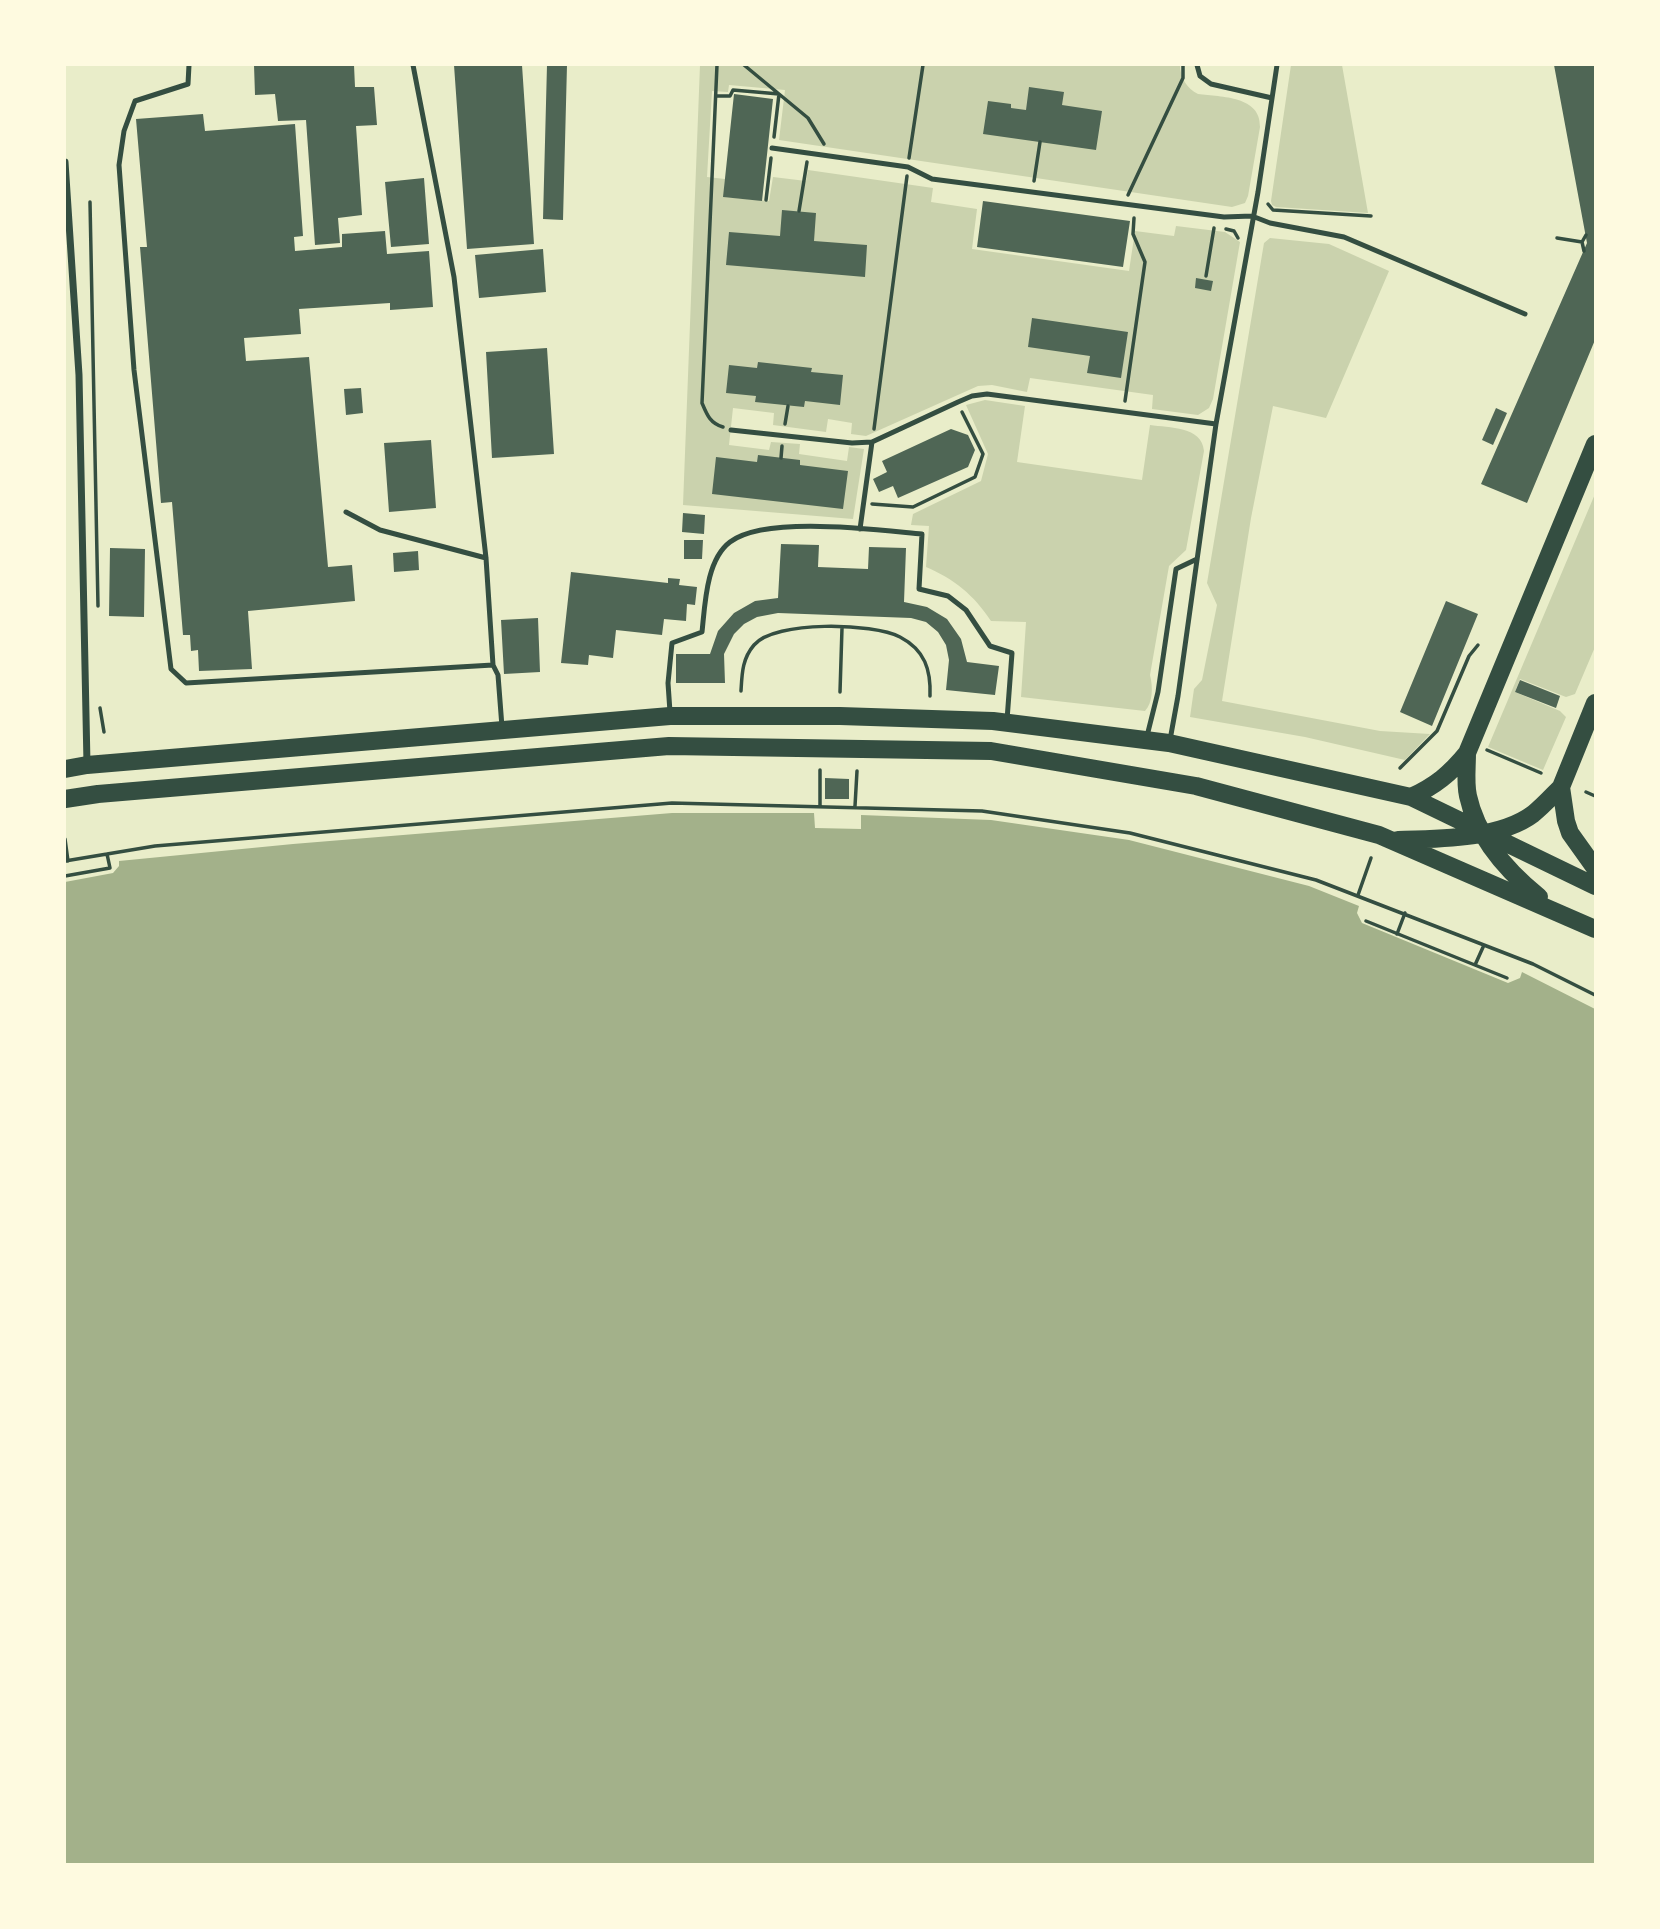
<!DOCTYPE html>
<style>
body{margin:0}
#map{position:relative;width:1660px;height:1929px;overflow:hidden;background:#e9edc9;font-family:Helvetica,sans-serif}
canvas{display:block}
.frame{position:absolute;inset:0;border:66px solid #fefae0;pointer-events:none}
</style>
<div id="map">
<canvas width="1660" height="1929"></canvas>
<div class="frame"></div>
</div>
<script>
const context = document.querySelector('canvas').getContext('2d');
context.lineJoin = 'round';
function paint(path, color) {
  context.fillStyle = color;
  context.fill(path, 'evenodd');
}
function stroke(path, color, width, dash) {
  context.strokeStyle = color;
  context.lineWidth = width;
  context.lineCap = dash ? 'butt' : 'round';
  context.setLineDash(dash || []);
  context.stroke(path);
}
const green = new Path2D(`
 M700,65H1180C1180,77 1187,89 1198,94C1222,97 1261,96 1260,127L1248,196L1245,203L1232,207L779,140L785,90L729,85L728,92L712,91L707,177L725,179L724,197L769,201L773,177L806,181L808,170L933,188L931,202L977,209L972,249L1129,271L1135,231L1174,236L1176,226L1225,232L1240,242L1213,399L1209,408L1198,415L1152,409L1153,395L1030,378L1027,392L992,385L978,386L866,436L851,434L852,423L828,419L826,432L773,425L774,413L733,408L729,445L769,450L771,442L800,444L799,454L847,461L849,447L864,449L853,519L683,505Z
 M1291,65H1342L1368,213L1276,207L1272,205L1271,201Z
 M1270,238L1329,244L1389,271L1326,418L1273,406L1251,518L1222,701L1380,731L1430,734L1405,760L1305,737L1190,717L1194,689L1202,680L1217,605L1207,583L1264,243Z
 M985,400L1025,406L1017,462L1142,480L1150,425C1169,428 1202,426 1204,451L1186,550L1169,566L1150,675C1153,686 1153,703 1145,711L1021,697L1026,622L991,621C974,595 954,579 926,567L929,526L911,525L913,514L981,481L988,454L966,405Z
 M1595,494V647L1575,694L1566,697L1520,679L1515,692L1560,711L1566,717L1543,770L1488,747Z`);
const water = new Path2D(`
 M672,813H814L815,828L861,829V815L991,820L1129,840L1309,886L1359,906L1357,913L1362,923L1508,983L1520,978L1522,972L1595,1009V1864H65V882L113,873L119,866V861L293,844Z`);
const building = new Path2D(`
 M254,65H354L355,87H374L377,125L356,126L362,215L338,218L340,243L315,245L306,120L278,121L275,94L255,95Z
 M454,65H522L534,244L467,249Z
 M547,65H567L563,220L543,219Z
 M1554,65H1595V340L1527,503L1481,484L1587,243Z
 M1029,87L1064,92L1062,105L1102,111L1096,150L983,134L988,101L1011,104V108L1026,110Z
 M734,94L773,99L762,201L723,197Z
 M203,114L205,131L295,124L303,236L294,237L295,251L342,247V234L385,231L387,254L429,251L433,307L390,310V303L299,309L301,334L244,338L246,361L309,357L328,567L352,565L355,601L248,611L252,669L199,671L198,650L191,651L190,635H183L172,502L161,503L140,247H147L136,119Z
 M424,178L429,244L391,247L385,182Z
 M983,201L1130,221L1123,267L977,247Z
 M782,210L816,213L814,241L867,245L865,277L726,265L729,232L780,236Z
 M543,249L546,292L479,298L475,255Z
 M1196,278L1213,281L1211,291L1195,288Z
 M1032,318L1128,332L1121,378L1087,373L1090,356L1028,347Z
 M547,348L554,454L492,458L486,352Z
 M758,362L812,368L811,372L843,375L840,405L805,401L804,407L755,402L756,396L726,393L729,365L757,368Z
 M361,388L363,413L346,415L344,389Z
 M1496,408L1507,413L1493,445L1482,440Z
 M951,429L968,435L975,450L968,467L898,498L893,486L879,492L873,479L887,472L882,461Z
 M431,440L436,508L389,512L384,443Z
 M758,455L800,460V465L848,471L843,509L712,494L716,457L757,462Z
 M683,513L705,515L704,534L682,532Z
 M684,540H703L702,559H684Z
 M781,544L819,545L818,567L868,569L869,547L906,548L904,602L927,607L947,619L961,639L967,662L999,666L995,695L946,690L949,660L946,645L938,632L926,622L911,618L778,613L757,617L744,624L734,634L724,654L725,683H676V654H710L718,631L734,613L755,601L778,598Z
 M110,548L145,549L144,617L109,616Z
 M418,551L419,570L394,572L393,553Z
 M571,572L668,583V578L680,579L679,585L697,587L695,605L687,604L686,621L664,619L662,635L616,630L613,658L589,655L588,665L561,663Z
 M1446,601L1478,614L1432,726L1400,712Z
 M538,618L540,672L504,674L501,620Z
 M1520,680L1560,696L1556,708L1515,692Z
 M825,778L849,779V799H825Z`);
const path = new Path2D(`
 M717,65L702,403C707,415 710,423 723,427
 M744,65L779,94L774,137
 M716,96H730L733,90L779,94L808,118L824,144
 M909,158L923,65
 M1034,181L1040,142
 M1128,195L1183,78V65
 M766,200L771,158
 M90,202L98,606
 M1268,204L1273,210L1371,216
 M799,211L807,162
 M1226,229L1234,231L1238,238
 M1557,238L1582,242L1584,251
 M1582,242L1586,235
 M1206,276L1214,228
 M1125,401L1145,262L1133,234L1134,218
 M785,424L788,406
 M874,429L907,176
 M781,458L782,446
 M872,504L913,507L975,477L983,454L962,412
 M741,691C742,674 742,659 754,645C775,620 873,623 900,637C925,650 931,670 930,696
 M840,692L842,628
 M100,708L104,732
 M1487,750L1541,773
 M1400,768L1437,731L1469,656L1478,645
 M820,770V806
 M1586,792L1595,796
 M855,806L857,771
 M65,839L68,861
 M65,861L155,846L672,803L982,811L1130,833L1316,880L1533,964L1595,995
 M65,876L110,868L107,854
 M1358,895L1371,858
 M1366,921L1507,978
 M1397,934L1405,913
 M1475,965L1484,945`);
const service = new Path2D(`
 M189,65L188,84L135,101L124,131L119,165L134,370L171,669L186,683L493,665
 M413,65L454,277L486,558L493,665L498,675L502,727
 M1197,65L1200,76L1211,84L1272,98
 M772,148L908,167L932,179L1224,217L1252,216L1270,223L1344,237L1525,314
 M731,430L852,443L872,442L958,402L972,396L987,394L1216,424
 M346,512L380,530L486,558
 M860,529L872,442
 M670,712L668,683L672,643L702,632C705,605 706,560 730,542C765,515 878,530 922,534L919,589L948,596L966,610L990,646L1012,653L1007,720
 M1147,736L1158,692L1176,569L1197,559
 M1170,740L1178,696L1216,424L1258,192L1277,65`);
const minor = new Path2D(`
 M65,162L79,375L87,764`);
const primary = new Path2D(`
 M1595,703L1561,787L1566,821L1570,833L1595,868
 M1467,753C1467,767 1465,783 1468,796C1477,838 1507,871 1539,897
 M65,769L87,765L670,716H840L993,721L1169,743L1411,797L1595,886
 M1411,797C1435,786 1450,774 1467,753L1595,444
 M65,799L98,794L669,746L991,751L1196,786L1379,835L1595,929
 M1398,840C1438,839 1500,839 1533,814C1543,806 1552,796 1561,787`);
paint(green, '#cad2ad');
paint(water, '#a3b18a');
paint(building, '#4f6655');
stroke(path, '#344e41', 3.5);
stroke(service, '#344e41', 5);
stroke(minor, '#344e41', 7);
stroke(primary, '#344e41', 18);
</script>
